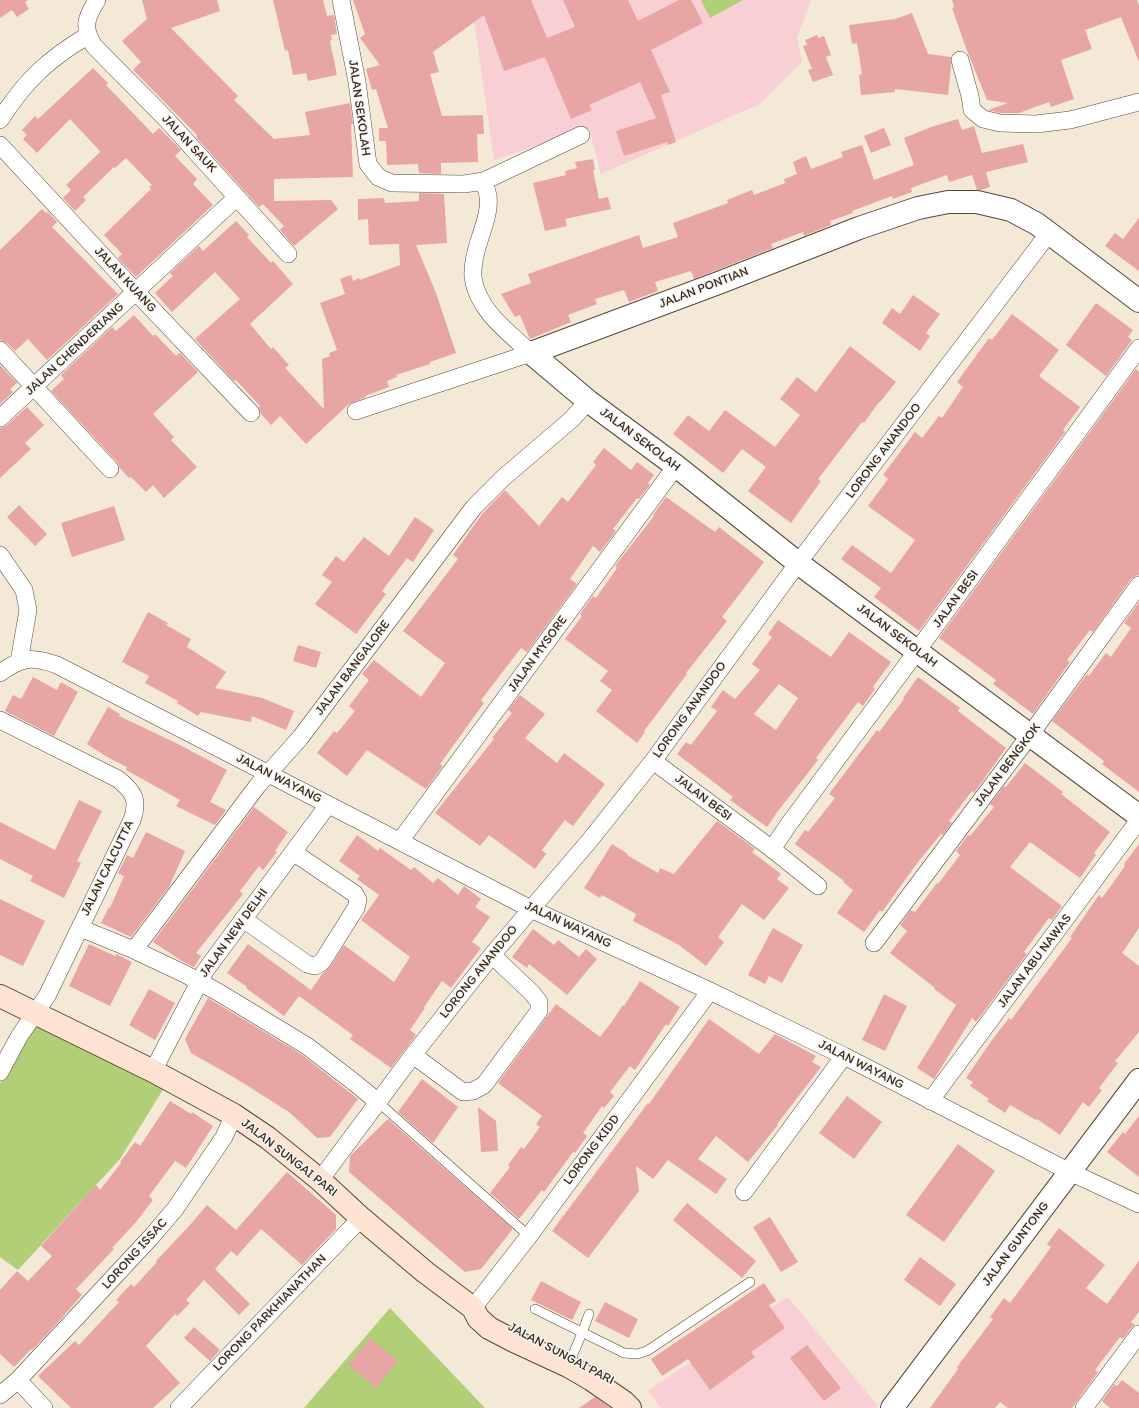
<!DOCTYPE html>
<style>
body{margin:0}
canvas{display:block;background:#f3e9d6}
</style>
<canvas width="1139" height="1408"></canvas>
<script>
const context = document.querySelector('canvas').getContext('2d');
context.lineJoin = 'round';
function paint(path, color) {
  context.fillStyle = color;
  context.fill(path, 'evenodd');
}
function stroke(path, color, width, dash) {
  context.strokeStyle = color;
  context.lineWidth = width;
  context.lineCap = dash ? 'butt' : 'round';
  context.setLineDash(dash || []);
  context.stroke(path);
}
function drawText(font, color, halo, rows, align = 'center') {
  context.font = font + ' Itim,sans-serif';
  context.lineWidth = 3;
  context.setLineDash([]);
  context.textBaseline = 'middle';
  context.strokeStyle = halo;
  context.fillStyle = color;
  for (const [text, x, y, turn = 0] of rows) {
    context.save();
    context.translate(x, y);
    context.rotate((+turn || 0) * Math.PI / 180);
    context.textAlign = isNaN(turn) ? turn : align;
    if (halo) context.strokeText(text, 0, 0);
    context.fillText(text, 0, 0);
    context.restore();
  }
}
const built = new Path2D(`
 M471,0H811L797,38L802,62L760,104L601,174L589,128L494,160Z
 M788,1297L878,1406L875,1408H661L648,1391Z`);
const green = new Path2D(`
 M701,0H743L710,18Z
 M36,1024L164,1088L120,1159L18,1270L0,1257V1083Z
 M390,1308L485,1408H304Z`);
const building = new Path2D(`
 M0,0H28L25,2L29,9L17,17L12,10L0,18Z
 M142,0H217L220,11L171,28L238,96L234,100L274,139L310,135L305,112L350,103L353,124H351L353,177L274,179V201L331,200L338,209L294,246L280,230L284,226L263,204L259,207L196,137L197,135L133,70L141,62L122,41L147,19Z
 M273,0H323L327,16L334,15L337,34L331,35L332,40L330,41L337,75L308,81L306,73L293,75L288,50L285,51Z
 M353,0H531L547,38L575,27L563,0H628L638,21L679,0H691L703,23L651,50L670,92L661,95L676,142L668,145L667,142L624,156L616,131L656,118L640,82L589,105L592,110L571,119L545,57L504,71L484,15L433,52L439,72L430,74L442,116L483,115L484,134H477L478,162L441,163V174L419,173L418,164L387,165L386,141H379V128H388L376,89L372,90L366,69L380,65L360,38L365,34Z
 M952,0H1137L1139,5V62L1121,17L1085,30L1092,49L1061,60L1074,99L1051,107L1049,102L1019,113H1000L988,110L1008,103L987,100L966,48L952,8L954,7Z
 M912,13L928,54L951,57V66L948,95L895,89V92L861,95L859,75L862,74L857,43L852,44L849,25L895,19Z
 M817,35L818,38L824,36L831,55L826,57L833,75L813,82L808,70L812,69L803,46L807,45L805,40Z
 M93,68L108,83L106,85L153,134L159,128L181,150L175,156L197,179L193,184L213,205L136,277L118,258L122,254L104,235L151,189L149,187L152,185L126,158L115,168L114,167L83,197L86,200L75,211L63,198L71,190L66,185L100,152L98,149L70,119L37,153L23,139L27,135L22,130L35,116L38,119Z
 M958,119L962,130L974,126L982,153L1023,144L1028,162L986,172L990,187L981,190H977L972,175L949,182L947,175L911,188L912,192L893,199L892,196L852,211L853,213L830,221L831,225L804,236L803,232L771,244L773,248L694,279L691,271L655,282L658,291L629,302L624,290L595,299L597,304L568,315L571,322L530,339L520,315L515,317L501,294L531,283L528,274L639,235L643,248L678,237L673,223L728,203L727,200L752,190L754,195L785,183L784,179L797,174L793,162L806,156L811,169L843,157L841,152L862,145L874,180L914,165L904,138L931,127Z
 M884,128L891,145L871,153L864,136Z
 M593,159L595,170H593L599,199L608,197L611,209L565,219L567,226L545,231L533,183L566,175L565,171L577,168L575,162Z
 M419,193L444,194L447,243L416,245L436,293L456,353L430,362V364L396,375L397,377L387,381L389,387L365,396L366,397L349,404L306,444L280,416L271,425L261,414L259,407L260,406L236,380L234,381L195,339L240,299L215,272L172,312L155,293L173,276L170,273L199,246L203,251L236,221L249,235L247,237L271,263L273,261L293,284L250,324L271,349L273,347L289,365L285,368L324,409L322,359L330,356L329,353L337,350L320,303L345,294L340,279L351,275L353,281L359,278L360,280L400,265L399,244L369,245L368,219L358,220V199L384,198L385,203L419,201Z
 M42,209L46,213L48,212L57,222L52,227L118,294L47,360L28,339L15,351L7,343L0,340V250Z
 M1139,218V271L1105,246L1115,233L1123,239Z
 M913,295L940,314L926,333L930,336L920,351L882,323L892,308L900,314Z
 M1096,303L1133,330L1128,337L1132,340L1106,376L1066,345Z
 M1012,314L1059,350L1039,376L1080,407L1063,430L1065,432L919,631L874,597L881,588L841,559L852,545L891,573L915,540L868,506L888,479L883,475L915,432L922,438L939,416L942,418L963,387L957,382L989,338L992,340Z
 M134,315L153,336L155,334L176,356L180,353L198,372L153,414L174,437L171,440L197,467L164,498L153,485L146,492L131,477L129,478L120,468L117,462L51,391L64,379L61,375L112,327L116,331Z
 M850,346L896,382L880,402H879L864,423L862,422L818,479L821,481L791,523L748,491L766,467L742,449L723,473L673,434L688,415L709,431L725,410L775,447L800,415L780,399L797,377L816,392Z
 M0,365L17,383L10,389L13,392L0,404Z
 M1136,369L1139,372V575L1135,576L1131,579L1093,632L1090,630L1067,660L1070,662L1033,714L993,684L996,680L939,638Z
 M27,407L44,425L25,443L31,449L0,478V428L7,425Z
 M604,448L631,470L637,462L654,475L648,483L650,485L639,499L637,498L613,529L616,531L600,552L593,546L570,579L577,584L527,652L521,648L481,700L484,703L440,764L443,766L426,789L367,750L347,776L317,753L334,731L337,733L355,711L349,706L369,680L362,674L374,660L421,697L445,663L403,631L458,559L453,555L482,514L505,490L539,526L562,497L568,502L596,465L593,462Z
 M666,497L715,532L719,527L764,562L722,617L727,621L686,673L687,674L644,731L645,732L637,743L596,711L612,690L600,681L608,671L565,639L582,616L580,614L593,596L596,598L617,568L615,566L654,516L653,515L655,512Z
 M19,505L47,534L35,546L7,517Z
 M114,506L125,540L72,557L61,523Z
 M415,517L434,530L413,562L407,558L382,591L386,594L356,634L315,604L332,582L322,575L336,556L344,562L364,537L389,556Z
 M1139,602V792L1102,764L1104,761L1052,721L1087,674L1089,676L1106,653L1111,657L1131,628L1124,623Z
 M148,612L168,623L166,625L191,639L187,647L226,672L215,688L262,698L294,711L286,730L252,716L251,722L201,712L198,716L177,703L178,701L145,683L149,676L122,662Z
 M778,620L831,657L849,632L891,662L873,687L875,689L863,706L858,702L816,758L818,760L778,811L767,827L730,800L733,797L677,754L686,742L691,745L717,711L711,707L723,690L735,699L760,670L752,664L772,637L768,634ZM779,684L798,698L776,730L754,714Z
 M298,645L321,652L316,668L293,661Z
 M33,677L57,690L61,682L78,692L54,736L5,711L13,695L21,699Z
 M918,677L960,708L958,711L1006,748L974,793L972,791L949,821L952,823L943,835L941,834L918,862L882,912L880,910L864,932L837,913L853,890L843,882L844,881L795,844L805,830L808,832L835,798L829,794L877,730L879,732L904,699L903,698Z
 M520,695L545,714L525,738L557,763L564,753L605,784L573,826L565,820L542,850L546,854L535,869L489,835L480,846L435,813L494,739L492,738L512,713L508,710Z
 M108,707L120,714L119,716L176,743L227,770L210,802L226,810L215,825L176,806L180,800L126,770L127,767L107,757L87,744Z
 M1025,763L1063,792L1061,794L1110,832L1094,853L1096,855L1080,878L1030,842L1010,867L1062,906L1052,920L1049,918L1024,952L1027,954L976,1022L972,1018L934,1079L917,1068L956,1005L934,989L935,988L890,953L907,931L900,925L911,910L915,912L937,883L938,884L960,855L956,851L968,835L970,836L994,807L990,804L1004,786L1006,787Z
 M79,800L102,811L77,861L81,863L64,898L30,881L33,876L0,859V822L55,850Z
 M254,807L288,832L275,851L277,852L263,870L259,866L240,891L243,894L196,953L201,956L194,967L182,961L153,942Z
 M717,821L755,849L752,852L781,874L777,879L789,888L764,920L742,904L718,937L724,942L706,966L679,945L633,921L636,914L602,895L600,898L584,888L612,844L628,854L627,855L658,873L660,868L674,874Z
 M146,832L185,851L169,887L131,937L101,923L109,907L110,908L124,876L118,873L127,855L133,858Z
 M357,835L378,851L380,848L411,870L414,867L433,883L438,878L458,895L464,886L481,899L475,907L490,917L472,942L481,948L451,988L442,981L424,1007L425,1008L410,1030L416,1035L391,1068L350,1039L353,1035L299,996L284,1016L246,988L247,987L227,973L248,944L311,990L323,973L330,967L344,945L394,982L410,957L361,920L379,895L357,879L360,876L339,861Z
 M1139,844V928L1122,953L1139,966V1032L1115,1061L1118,1063L1099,1088L1102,1090L1089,1107L1083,1102L1060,1135L1037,1119L1036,1120L1010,1105L1005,1113L987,1101L989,1099L970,1086L973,1082L966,1078L992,1040L1009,1018L1011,1020L1072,938L1070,937L1099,895L1102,898L1125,866L1124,864Z
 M0,899L45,921L23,966L0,955Z
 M773,928L803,945L782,983L769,976L765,984L748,975Z
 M533,929L554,945L558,940L579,957L586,949L597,959L567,995L529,964L527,968L512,957Z
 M89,944L115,956L116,954L132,962L110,1006L69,986Z
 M640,981L680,1007L668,1026L666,1024L635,1070L630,1066L610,1092L614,1096L604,1108L602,1106L583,1133L587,1136L575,1153L573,1152L544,1192L542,1190L519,1219L490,1193L510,1167L508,1165L521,1147L524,1149L540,1127L536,1124L542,1116L498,1083L556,1004L600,1037L611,1023L623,1005L624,1006Z
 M149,989L175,1003L155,1040L129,1025Z
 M884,994L907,1006L885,1051L862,1040Z
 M208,998L301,1054L358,1099L330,1137L317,1138L289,1112L235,1078L191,1053L185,1039Z
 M709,1019L759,1054L775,1034L816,1056L812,1062L821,1067L777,1124L778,1125L748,1162L716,1136L698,1159L727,1179L716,1194L668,1160L653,1179L636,1166L639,1191L588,1258L552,1231L648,1103L649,1104Z
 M422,1079L458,1107L433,1143L398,1112Z
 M847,1096L882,1122L854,1159L819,1133Z
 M170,1101L191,1114L192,1112L213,1126L186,1168L175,1161L149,1196L153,1200L136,1222L112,1248L114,1249L76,1289L82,1295L51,1330L32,1350L31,1349L14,1367L0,1354V1290L17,1271L28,1281L52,1256L41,1246L96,1185L100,1190L121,1163L120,1162L135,1142L140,1146Z
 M478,1107L496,1121L498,1151L481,1152Z
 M1139,1116V1177L1107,1152L1123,1132L1125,1134Z
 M388,1119L512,1228V1230L481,1269L465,1272L349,1172L350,1156Z
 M958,1144L995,1171L944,1242L906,1215Z
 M287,1172L336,1215V1229L302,1265L261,1229L237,1256L231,1251L215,1269L250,1304L239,1315L204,1280L186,1300L190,1303L177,1316L175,1314L146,1346L180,1383L153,1408H71L38,1376L75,1341L79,1345L119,1302L116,1300L131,1284L134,1287L157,1262L156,1261L190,1225L207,1205L236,1230Z
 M687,1203L756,1261L742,1278L673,1220Z
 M770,1217L798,1262L781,1272L753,1227Z
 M1059,1228L1105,1265L1086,1288L1107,1304L1139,1261V1312L1131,1322L1135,1325L1131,1328L1123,1339L1120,1337L1095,1370L1098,1372L1072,1408H1008L1000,1402L995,1408H930L958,1369L957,1367L993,1319L990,1317L1004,1298L1010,1303L1033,1272L1051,1247L1047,1244Z
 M920,1257L956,1284L940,1306L904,1280Z
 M541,1281L581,1302L572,1320L531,1300Z
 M764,1283L776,1301L769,1305L785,1328L751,1352L755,1357L710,1390L688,1359L662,1376L651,1359Z
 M605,1302L638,1319L629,1338L595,1321Z
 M194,1327L220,1350L210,1361L184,1338Z
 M370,1338L398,1361L376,1388L348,1365Z
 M807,1345L841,1388L824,1401L790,1358Z
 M1122,1380L1139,1393V1408H1110L1102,1401L1114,1384L1117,1386Z
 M595,1397L611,1408H579Z`);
const service = new Path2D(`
 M378,1102L529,1236
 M535,1309L624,1353L637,1354L647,1351L750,1282
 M568,1366L582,1333L589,1314`);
const minor = new Path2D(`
 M97,0C86,18 82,27 94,46L168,121L288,254
 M341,0L357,82L368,164L378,177L392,183L464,184L484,181C485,186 487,191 488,196C490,210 484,225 480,238C476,250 472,264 473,277C477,310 509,333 531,353L356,411
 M960,60L970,96L972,110L983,119L1000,123L1036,124L1070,120L1139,102
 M0,120C25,81 47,60 87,36
 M0,145L136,292L251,413
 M484,181L581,135
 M0,350L110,469
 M0,418L237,197
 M0,555L24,590L28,610L19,662
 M0,673C22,657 32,656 57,665L531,909L710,991L844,1056L1070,1172L1139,1204
 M0,720L118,779C134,792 139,800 132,820L47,996L20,1035L0,1072
 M653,761L772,849L818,886
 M400,841L676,466
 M772,849L789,824L917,651L1139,348
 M243,919L307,964L315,966L322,962L356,908L358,900L355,894L293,852
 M80,928L134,950L185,974L218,992L307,1046L355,1083L378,1102
 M874,943L1030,735L1139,585
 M134,950L258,785L300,738L474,507L503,478L572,419L588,401
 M413,1055L463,1092L473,1091L484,1085L539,1011V1002L532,993L492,955
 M153,1071L205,971L328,805
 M930,1101L1139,820
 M320,1180L413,1055L492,955L590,840L653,761L798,563L1049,233
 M744,1192L844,1056
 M473,1308L529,1236L710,991
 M18,1380L44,1408
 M0,1395L18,1380L152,1236L175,1209L224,1137L234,1115
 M179,1408L361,1218
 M1084,1408L1139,1334`);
const tertiary = new Path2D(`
 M531,353L588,401L676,466L798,563L1139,816
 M531,353L721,282L859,228L918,208L948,202H977L1011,210L1037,224L1139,301
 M892,1408L1139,1080`);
const secondary = new Path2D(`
 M0,996L153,1071L234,1115L268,1138L320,1180L361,1218L425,1272L473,1308L478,1318L489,1328L514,1341L568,1366L592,1380L624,1402L630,1408`);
const streetNames = [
 ["JALAN SEKOLAH",359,108,82],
 ["JALAN SAUK",189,144,47],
 ["JALAN KUANG",125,280,47],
 ["JALAN PONTIAN",704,288,-21],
 ["JALAN CHENDERIANG",75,349,-43],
 ["JALAN SEKOLAH",640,440,37],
 ["LORONG ANANDOO",884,451,-53],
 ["JALAN BESI",956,599,-54],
 ["JALAN SEKOLAH",897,636,37],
 ["JALAN MYSORE",538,654,-54],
 ["JALAN BANGALORE",353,668,-53],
 ["LORONG ANANDOO",690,710,-54],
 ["JALAN BENGKOK",1008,765,-53],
 ["JALAN WAYANG",279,779,27],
 ["JALAN BESI",703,798,37],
 ["JALAN CALCUTTA",108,868,-64],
 ["JALAN WAYANG",568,925,25],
 ["JALAN NEW DELHI",234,933,-54],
 ["JALAN ABU NAWAS",1035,961,-53],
 ["LORONG ANANDOO",479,972,-51],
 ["JALAN WAYANG",861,1065,27],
 ["LORONG KIDD",592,1150,-53],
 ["JALAN SUNGAI PARI",289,1158,38],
 ["JALAN GUNTONG",1016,1244,-53],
 ["LORONG ISSAC",135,1254,-48],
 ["LORONG PARKHIANATHAN",270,1313,-46],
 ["JALAN SUNGAI PARI",561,1354,28]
];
paint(built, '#f7cfd5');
paint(green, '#b0cf76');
paint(building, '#e7a6a4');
stroke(service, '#57473a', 10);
stroke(minor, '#57473a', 18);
stroke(tertiary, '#57473a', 24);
stroke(secondary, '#57473a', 24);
stroke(service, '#fff', 9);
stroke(minor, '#fff', 17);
stroke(tertiary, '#fff', 22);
stroke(secondary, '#fee3d2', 22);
drawText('13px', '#3b2a1e', '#f6f6f2', streetNames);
</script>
